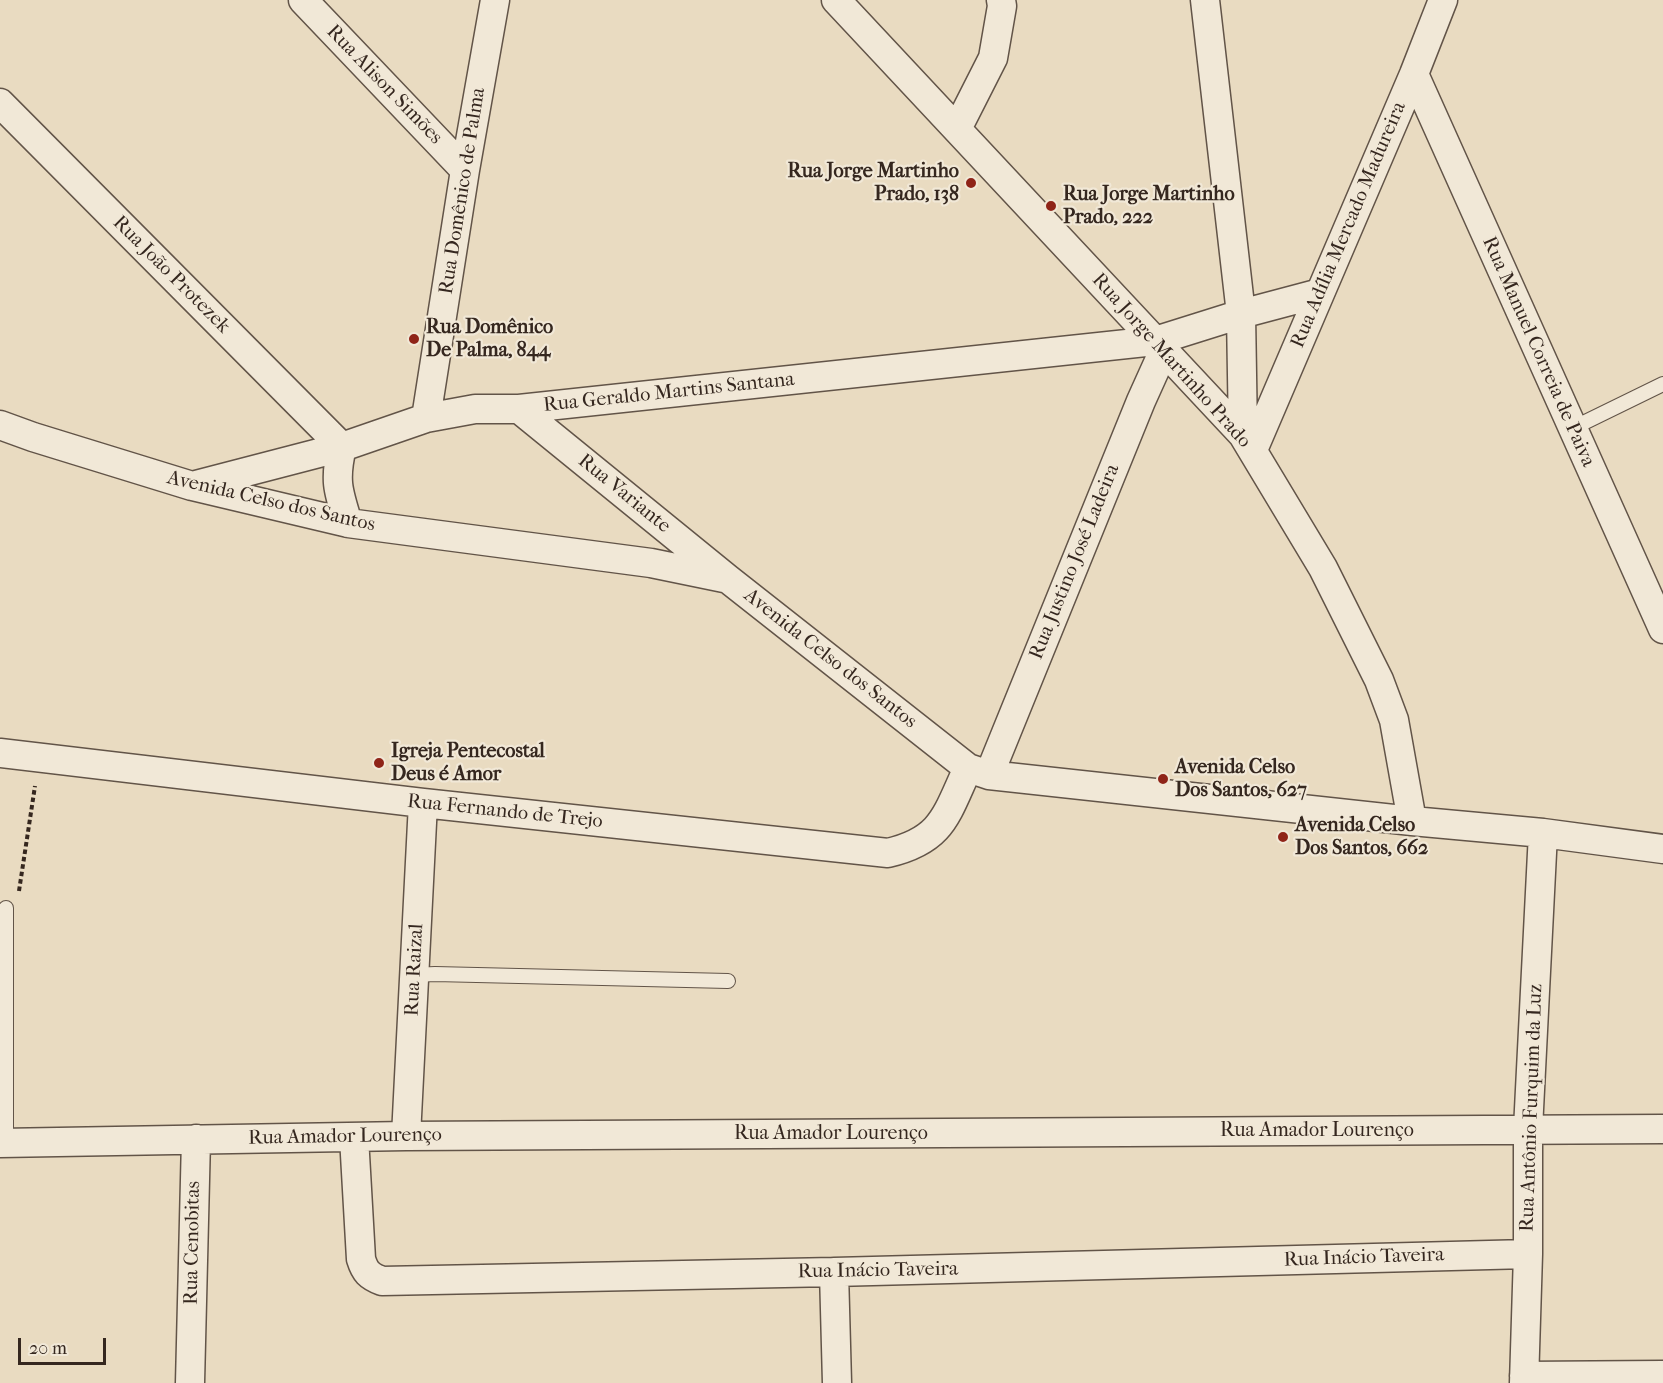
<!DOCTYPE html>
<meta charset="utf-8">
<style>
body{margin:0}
#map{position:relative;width:1663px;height:1383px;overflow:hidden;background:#e9dbc1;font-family:"IM FELL French Canon",serif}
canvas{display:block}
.scale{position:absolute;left:18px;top:1338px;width:88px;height:27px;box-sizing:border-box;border:3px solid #35271f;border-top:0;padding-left:8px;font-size:18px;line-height:21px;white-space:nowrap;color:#35271f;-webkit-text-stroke:4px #f1e8d7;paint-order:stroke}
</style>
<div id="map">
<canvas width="1663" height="1383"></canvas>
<div class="scale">20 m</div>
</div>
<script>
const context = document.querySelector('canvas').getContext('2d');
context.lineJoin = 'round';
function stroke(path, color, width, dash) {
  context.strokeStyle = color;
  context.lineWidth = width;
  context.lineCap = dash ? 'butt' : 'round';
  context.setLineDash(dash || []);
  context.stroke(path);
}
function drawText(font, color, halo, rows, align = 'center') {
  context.font = font + ' "IM FELL French Canon",serif';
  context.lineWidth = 4.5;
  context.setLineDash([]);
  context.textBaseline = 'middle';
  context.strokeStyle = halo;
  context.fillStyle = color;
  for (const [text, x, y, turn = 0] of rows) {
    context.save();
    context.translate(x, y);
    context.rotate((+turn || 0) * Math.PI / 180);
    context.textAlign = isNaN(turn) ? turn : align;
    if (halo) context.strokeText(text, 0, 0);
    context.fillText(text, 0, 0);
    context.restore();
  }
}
const path = new Path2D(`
 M19,891L35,786`);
const lane = new Path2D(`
 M1573,428L1663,384
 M6,908V1143
 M414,975L435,974L728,981`);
const street = new Path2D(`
 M303,0L465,170
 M836,0L1243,435L1323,568L1379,680L1394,720L1412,821
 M1205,0L1241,314L1243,435
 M1414,74L1663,629
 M0,103L342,447
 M957,129L993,58L1002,6L1001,0
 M519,409L728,579L968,768L989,775L1412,821L1543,833L1663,849
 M426,418L465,170L495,0
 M0,425L33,437L192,486L348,523L651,563L724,578
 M342,447C334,480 338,491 348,523
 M1253,450L1414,74L1443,0
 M192,486L342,447L426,418L475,409H519L1155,341L1241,314L1320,293
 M0,753L423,803L888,853C943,840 946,815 968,768
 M989,775L1141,401L1164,350
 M406,1136L423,803
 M354,1137L361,1259C365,1272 369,1276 382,1281L834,1272L1528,1254
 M0,1143L406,1136L1663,1129
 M834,1272L837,1383
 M1524,1376L1663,1375
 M190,1383L196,1139
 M1524,1383L1528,1254V1129L1543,833`);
const markers = [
 [971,183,6,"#8f2418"],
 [1051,206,6,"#8f2418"],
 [414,339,6,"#8f2418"],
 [379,763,6,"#8f2418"],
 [1163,779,6,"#8f2418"],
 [1283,837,6,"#8f2418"]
];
const streetNames = [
 ["Rua Alison Simões",384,85,46],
 ["Rua Domênico de Palma",463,191,-81],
 ["Rua Adília Mercado Madureira",1349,225,-67],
 ["Rua João Protezek",171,275,45],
 ["Rua Manuel Correia de Paiva",1538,352,66],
 ["Rua Jorge Martinho Prado",1171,361,48],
 ["Rua Geraldo Martins Santana",669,393,-6],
 ["Rua Variante",624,494,39],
 ["Avenida Celso dos Santos",271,502,13],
 ["Rua Justino José Ladeira",1075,562,-68],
 ["Avenida Celso dos Santos",830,659,38],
 ["Rua Fernando de Trejo",505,812,6],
 ["Rua Raizal",415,970,-87],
 ["Rua Antônio Furquim da Luz",1532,1108,-88],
 ["Rua Amador Lourenço",1317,1131],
 ["Rua Amador Lourenço",831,1134],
 ["Rua Amador Lourenço",345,1137,-1],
 ["Rua Cenobitas",193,1243,-89],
 ["Rua Inácio Taveira",1364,1258,-2],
 ["Rua Inácio Taveira",878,1271,-1]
];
const poiNames = [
 ["Rua Jorge Martinho",959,172,"right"],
 ["Prado, 138",959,195,"right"],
 ["Rua Jorge Martinho",1063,195],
 ["Prado, 222",1063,218],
 ["Rua Domênico",426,328],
 ["De Palma, 844",426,351],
 ["Igreja Pentecostal",391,752],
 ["Deus é Amor",391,775],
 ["Avenida Celso",1175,768],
 ["Dos Santos, 627",1175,791],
 ["Avenida Celso",1295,826],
 ["Dos Santos, 662",1295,849]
];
stroke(lane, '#625448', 16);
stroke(street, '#625448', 31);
stroke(path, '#35271f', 4, [4.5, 3]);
stroke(lane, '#f1e8d7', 14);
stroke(street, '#f1e8d7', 28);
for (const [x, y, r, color] of markers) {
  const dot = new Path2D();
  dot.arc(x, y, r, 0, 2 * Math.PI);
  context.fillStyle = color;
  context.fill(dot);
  stroke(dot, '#f1e8d7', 2);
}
drawText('20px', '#35271f', '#f1e8d7', streetNames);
drawText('bold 20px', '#35271f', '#f1e8d7', poiNames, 'left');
</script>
